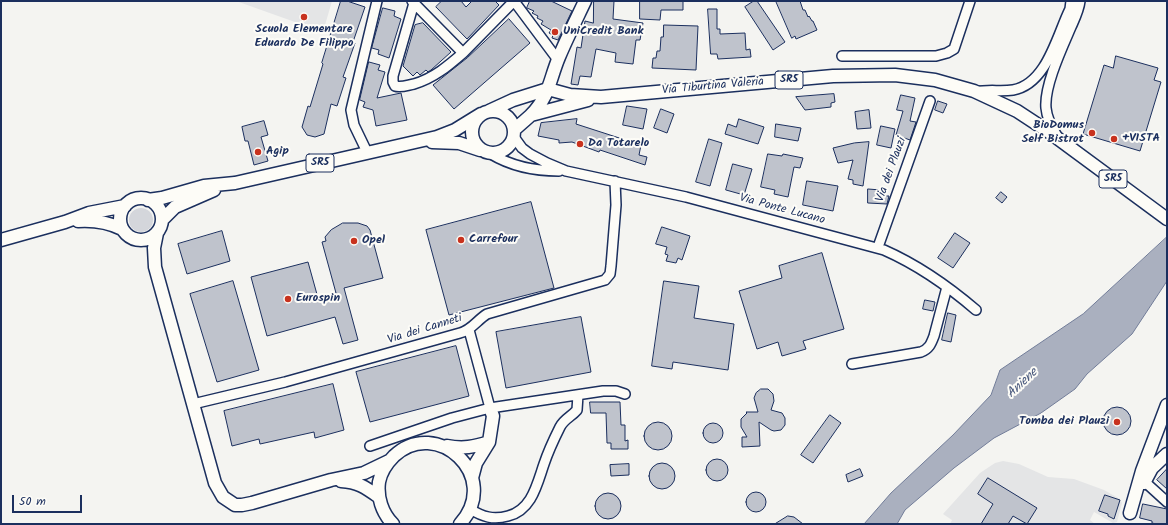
<!DOCTYPE html>
<style>
body{margin:0}
#map{position:relative;width:1168px;height:525px;overflow:hidden;background:#f4f4f1;font-family:Kalam,sans-serif}
canvas{display:block}
.frame{position:absolute;inset:0;border:2px solid #1b2f5e;pointer-events:none}
.scale{position:absolute;left:12px;top:495px;width:70px;height:18px;box-sizing:border-box;border:2px solid #1b2f5e;border-top:0;padding-left:5px;font-size:12px;line-height:14px;white-space:nowrap;color:#1b2f5e;-webkit-text-stroke:3px #fdfcf7;paint-order:stroke}
</style>
<div id="map">
<canvas width="1168" height="525"></canvas>
<div class="frame"></div>
<div class="scale">50 m</div>
</div>
<script>
const context = document.querySelector('canvas').getContext('2d');
context.lineJoin = 'round';
function paint(path, color) {
  context.fillStyle = color;
  context.fill(path, 'evenodd');
}
function stroke(path, color, width, dash) {
  context.strokeStyle = color;
  context.lineWidth = width;
  context.lineCap = dash ? 'butt' : 'round';
  context.setLineDash(dash || []);
  context.stroke(path);
}
function drawText(font, color, halo, rows, align = 'center') {
  context.font = font + ' Kalam,sans-serif';
  context.lineWidth = 4;
  context.setLineDash([]);
  context.textBaseline = 'middle';
  context.strokeStyle = halo;
  context.fillStyle = color;
  for (const [text, x, y, turn = 0] of rows) {
    context.save();
    context.translate(x, y);
    context.rotate((+turn || 0) * Math.PI / 180);
    context.textAlign = isNaN(turn) ? turn : align;
    if (halo) context.strokeText(text, 0, 0);
    context.fillText(text, 0, 0);
    context.restore();
  }
}
const built = new Path2D(`
 M236,1H332L323,32Z
 M1003,461L1019,464L1048,477L1074,479L1104,490L1120,499L1122,503L1117,522L1113,523L1094,512L1090,520L1095,524H950L952,520L943,514L980,473L995,463Z`);
const green = new Path2D(`
 M129 220a12 12 0 1 1 24 0a12 12 0 1 1-24 0Z`);
const water = new Path2D(`
 M1167,237V281L1132,334L1087,374L1075,389L1041,413L994,438L954,468L905,510L897,524H864L891,493L953,435L991,395L1000,370L1083,314Z`);
const building = new Path2D(`
 M341,1H347L365,7L353,42L355,43L343,77L346,78L337,106L331,104L324,134L315,137L307,135L302,127L308,106L310,107L323,64L322,63Z
 M442,1H461L466,7L472,1H495L499,5L467,39L436,7Z
 M530,1H551L572,11L558,40L552,38L553,35L549,33L551,30L541,24L543,21L537,18L538,16L532,13L534,11L527,8Z
 M594,1H614L613,19L643,23L640,40H636L633,64L615,62L616,53L596,49L591,77L580,76L578,85L571,84L577,47L581,48L585,21L593,23Z
 M640,1H683V10H661L660,20L640,19Z
 M754,1H757L785,42L773,50L745,7Z
 M776,1H800L803,10H805L808,17L809,16L812,21H813L817,30L796,39L795,36L792,38Z
 M383,8L395,11L394,16L401,19L389,58L378,54L379,50L372,48Z
 M708,9H717V29H720V34L745,33L746,50L750,49L751,57L718,59L717,54H711Z
 M509,19L530,43L454,109L433,85L467,58Z
 M423,23L451,52L431,70L428,72L426,70L420,75L417,72L413,76L403,66L415,25Z
 M664,25L698,26L696,70L652,68L653,58H656L657,51H660L661,37H663Z
 M1116,56L1158,68L1154,80L1161,82L1140,151L1083,134L1104,65L1113,68Z
 M369,62L380,65L378,70L385,72L377,98L401,93L407,120L376,126L373,110L363,107L365,102L360,100Z
 M834,94L835,102L831,103V107L805,110L796,97Z
 M901,95L915,98L910,121L916,122L910,140L896,135L903,111L897,110Z
 M938,101L947,104L943,113L935,110Z
 M627,106L647,109L643,129L623,125Z
 M661,109L674,114L667,133L654,128Z
 M869,110L871,128L857,129L855,112Z
 M577,119L576,124L641,145L639,155L647,157L645,165L600,150L599,152L572,142L559,143V140L538,136L541,123Z
 M739,119L764,127L758,144L725,134L728,124L736,127Z
 M264,121L268,135L261,137L268,161L254,165L248,141H245L242,127Z
 M776,124L801,128L798,141L775,137Z
 M881,126L895,129L891,148L877,145Z
 M709,139L722,143L710,186L696,182Z
 M869,142L863,186L853,184V180L848,179L853,160L838,163L833,148L854,143Z
 M768,154L782,156L783,154L803,158L800,168L794,167L788,197L774,194L775,190L761,187Z
 M733,164L752,169L744,195L726,190Z
 M807,181L838,186L833,211L803,205Z
 M868,189L881,190L880,196H889L887,204L868,203Z
 M1001,192L1007,197L1002,203L996,198Z
 M531,202L554,288L449,315L426,230Z
 M343,223H358L367,226L370,230L383,278L344,288L358,340L343,344L335,317L267,336L251,277L308,262L318,298L336,293L322,242L326,241L325,237L331,230Z
 M662,227L690,236L682,260L678,258L676,263L666,261L668,255L665,254L667,247L656,244Z
 M222,231L230,261L187,274L178,244Z
 M955,233L970,243L953,268L938,258Z
 M822,253L844,329L803,341L806,349L782,356L778,342L757,349L739,291L782,278L779,266Z
 M233,281L259,370L217,382L190,294Z
 M664,281L699,286L694,318L734,324L728,370L673,362L672,369L652,366Z
 M925,300L935,302L933,311L923,309Z
 M948,313L956,315L951,342L942,340Z
 M581,317L591,372L506,388L496,332Z
 M456,346L469,396L370,422L356,372Z
 M333,384L344,430L315,438L314,432L260,444L259,439L232,446L224,411Z
 M761,389H768L773,394L774,401L771,410L782,413L785,418V425L781,430L774,431L771,430L759,422L760,446L742,447V437H747L741,427V419L747,413L746,412H758L754,398L756,393Z
 M590,402H620L621,425H625V441L628,440V449H611V443H607L606,413H591Z
 M1103 421a14 14 0 1 1 28 0a14 14 0 1 1-28 0Z
 M830,415L841,423L813,463L801,455Z
 M644 436a14 14 0 1 1 28 0a14 14 0 1 1-28 0Z
 M703 433a10 10 0 1 1 20 0a10 10 0 1 1-20 0Z
 M706 470a11 11 0 1 1 22 0a11 11 0 1 1-22 0Z
 M649 476a13 13 0 1 1 26 0a13 13 0 1 1-26 0Z
 M629,464V475L611,476L610,465Z
 M860,469L863,476L848,482L846,475Z
 M1167,469V489L1157,480Z
 M988,478L1037,508L1027,524L1013,516L1008,524H981L993,504L978,494Z
 M746 502a10 10 0 1 1 20 0a10 10 0 1 1-20 0Z
 M595 506a13 13 0 1 1 26 0a13 13 0 1 1-26 0Z
 M1105,495L1120,500L1114,519L1108,516V514L1099,511Z
 M1143,504L1167,509V524H1156L1152,523V521L1140,518Z
 M788,516L794,517L803,524H775Z`);
const minor = new Path2D(`
 M412,1L463,53L514,1
 M514,1L558,60
 M414,3L393,76V82L395,86C401,88 408,85 414,84C434,78 448,66 463,53
 M842,56H936L947,53L954,49L970,1
 M976,92C989,89 1000,92 1013,90C1047,84 1057,35 1070,9L1071,1
 M1057,136C1052,128 1047,119 1046,108C1044,86 1062,48 1071,27C1075,18 1079,10 1080,1
 M514,137L522,148L530,154L547,163L566,171L686,197L884,250C918,265 948,286 976,310
 M367,152L354,125L351,110L377,1
 M491,154C511,166 535,171 559,171
 M878,247L930,101
 M469,330L490,408
 M852,364L921,352C929,349 931,344 934,336L947,287
 M193,404L285,382L460,333C472,330 477,320 487,314L605,280L610,274L611,266L616,205L615,181
 M370,446L452,418L490,408L603,391H616L625,394
 M1145,482L1167,502
 M470,509C483,517 493,520 508,516C532,510 537,484 544,464C548,452 554,439 560,427C564,419 571,417 577,410L578,395`);
const major = new Path2D(`
 M472 132a21 21 0 1 1 42 0a21 21 0 1 1-42 0Z
 M489,111L513,100L548,89L570,95L601,97L833,76L895,75L935,80L974,91L1017,111L1049,132L1167,219
 M531,115C550,95 549,81 559,57C567,38 576,20 585,1
 M514,130L531,115L588,100
 M432,142L459,143L480,150
 M120 219a21 21 0 1 1 42 0a21 21 0 1 1-42 0Z
 M148,200L162,198L204,186L235,183L437,137L455,130L481,114
 M162,220L175,207L214,190
 M78,221C94,220 108,222 122,229
 M157,233L154,248L155,267L215,483L223,497L235,505H242L252,503L331,480L364,473L389,461
 M1,240L65,222L89,213L125,206
 M447,446C463,449 474,447 489,442
 M472,478L476,463L489,442L493,416L490,408
 M341,481C358,482 365,487 379,497
 M1144,483L1152,468L1167,454
 M1130,513L1142,471L1167,405
 M393,524C382,513 377,497 379,482C381,471 387,463 394,456C436,416 503,476 460,524`);
const markers = [
 [304,17,4,"#c8321e"],
 [555,32,4,"#c8321e"],
 [1092,133,4,"#c8321e"],
 [1114,139,4,"#c8321e"],
 [580,144,4,"#c8321e"],
 [258,152,4,"#c8321e"],
 [461,240,4,"#c8321e"],
 [354,241,4,"#c8321e"],
 [288,299,4,"#c8321e"],
 [1117,422,4,"#c8321e"]
];
const shields = [
 [789,80,28],
 [320,163,28],
 [1113,179,28]
];
const shieldNames = [
 ["SR5",789,80],
 ["SR5",320,163],
 ["SR5",1113,179]
];
const poiNames = [
 ["Scuola Elementare",304,30,"center"],
 ["Eduardo De Filippo",304,44,"center"],
 ["UniCredit Bank",563,32],
 ["BioDomus",1084,126,"right"],
 ["Self Bistrot",1084,140,"right"],
 ["+VISTA",1122,139],
 ["Da Totarelo",588,144],
 ["Agip",266,152],
 ["Carrefour",469,240],
 ["Opel",362,241],
 ["Eurospin",296,299],
 ["Tomba dei Plauzi",1109,422,"right"]
];
const streetNames = [
 ["Via Tiburtina Valeria",713,87,-5],
 ["Via dei Plauzi",892,170,-70],
 ["Via Ponte Lucano",782,210,15],
 ["Via dei Canneti",425,330,-17]
];
const waterNames = [
 ["Aniene",1023,384,-43]
];
paint(built, '#e4e5e6');
paint(green, '#d4d6db');
paint(water, '#aab0bf');
stroke(water, '#717c98', 1);
paint(building, '#bfc3cc');
stroke(building, '#1b2f5e', 1);
stroke(minor, '#1b2f5e', 12);
stroke(major, '#1b2f5e', 15);
stroke(minor, '#fdfcf7', 9);
stroke(major, '#fdfcf7', 12);
for (const [x, y, r, color] of markers) {
  const dot = new Path2D();
  dot.arc(x, y, r, 0, 2 * Math.PI);
  context.fillStyle = color;
  context.fill(dot);
  stroke(dot, '#fdfcf7', 1.5);
}
for (const [x, y, w] of shields) {
  const box = new Path2D();
  box.roundRect(x - w / 2, y - 9, w, 18, 3);
  context.fillStyle = '#fdfcf7';
  context.fill(box);
  stroke(box, '#1b2f5e', 1);
}
drawText('bold 11px', '#1b2f5e', null, shieldNames);
drawText('bold 12px', '#1b2f5e', '#fdfcf7', poiNames, 'left');
drawText('12px', '#1b2f5e', '#fdfcf7', streetNames);
drawText('italic 13px', '#46567b', '#fdfcf7', waterNames);
</script>
